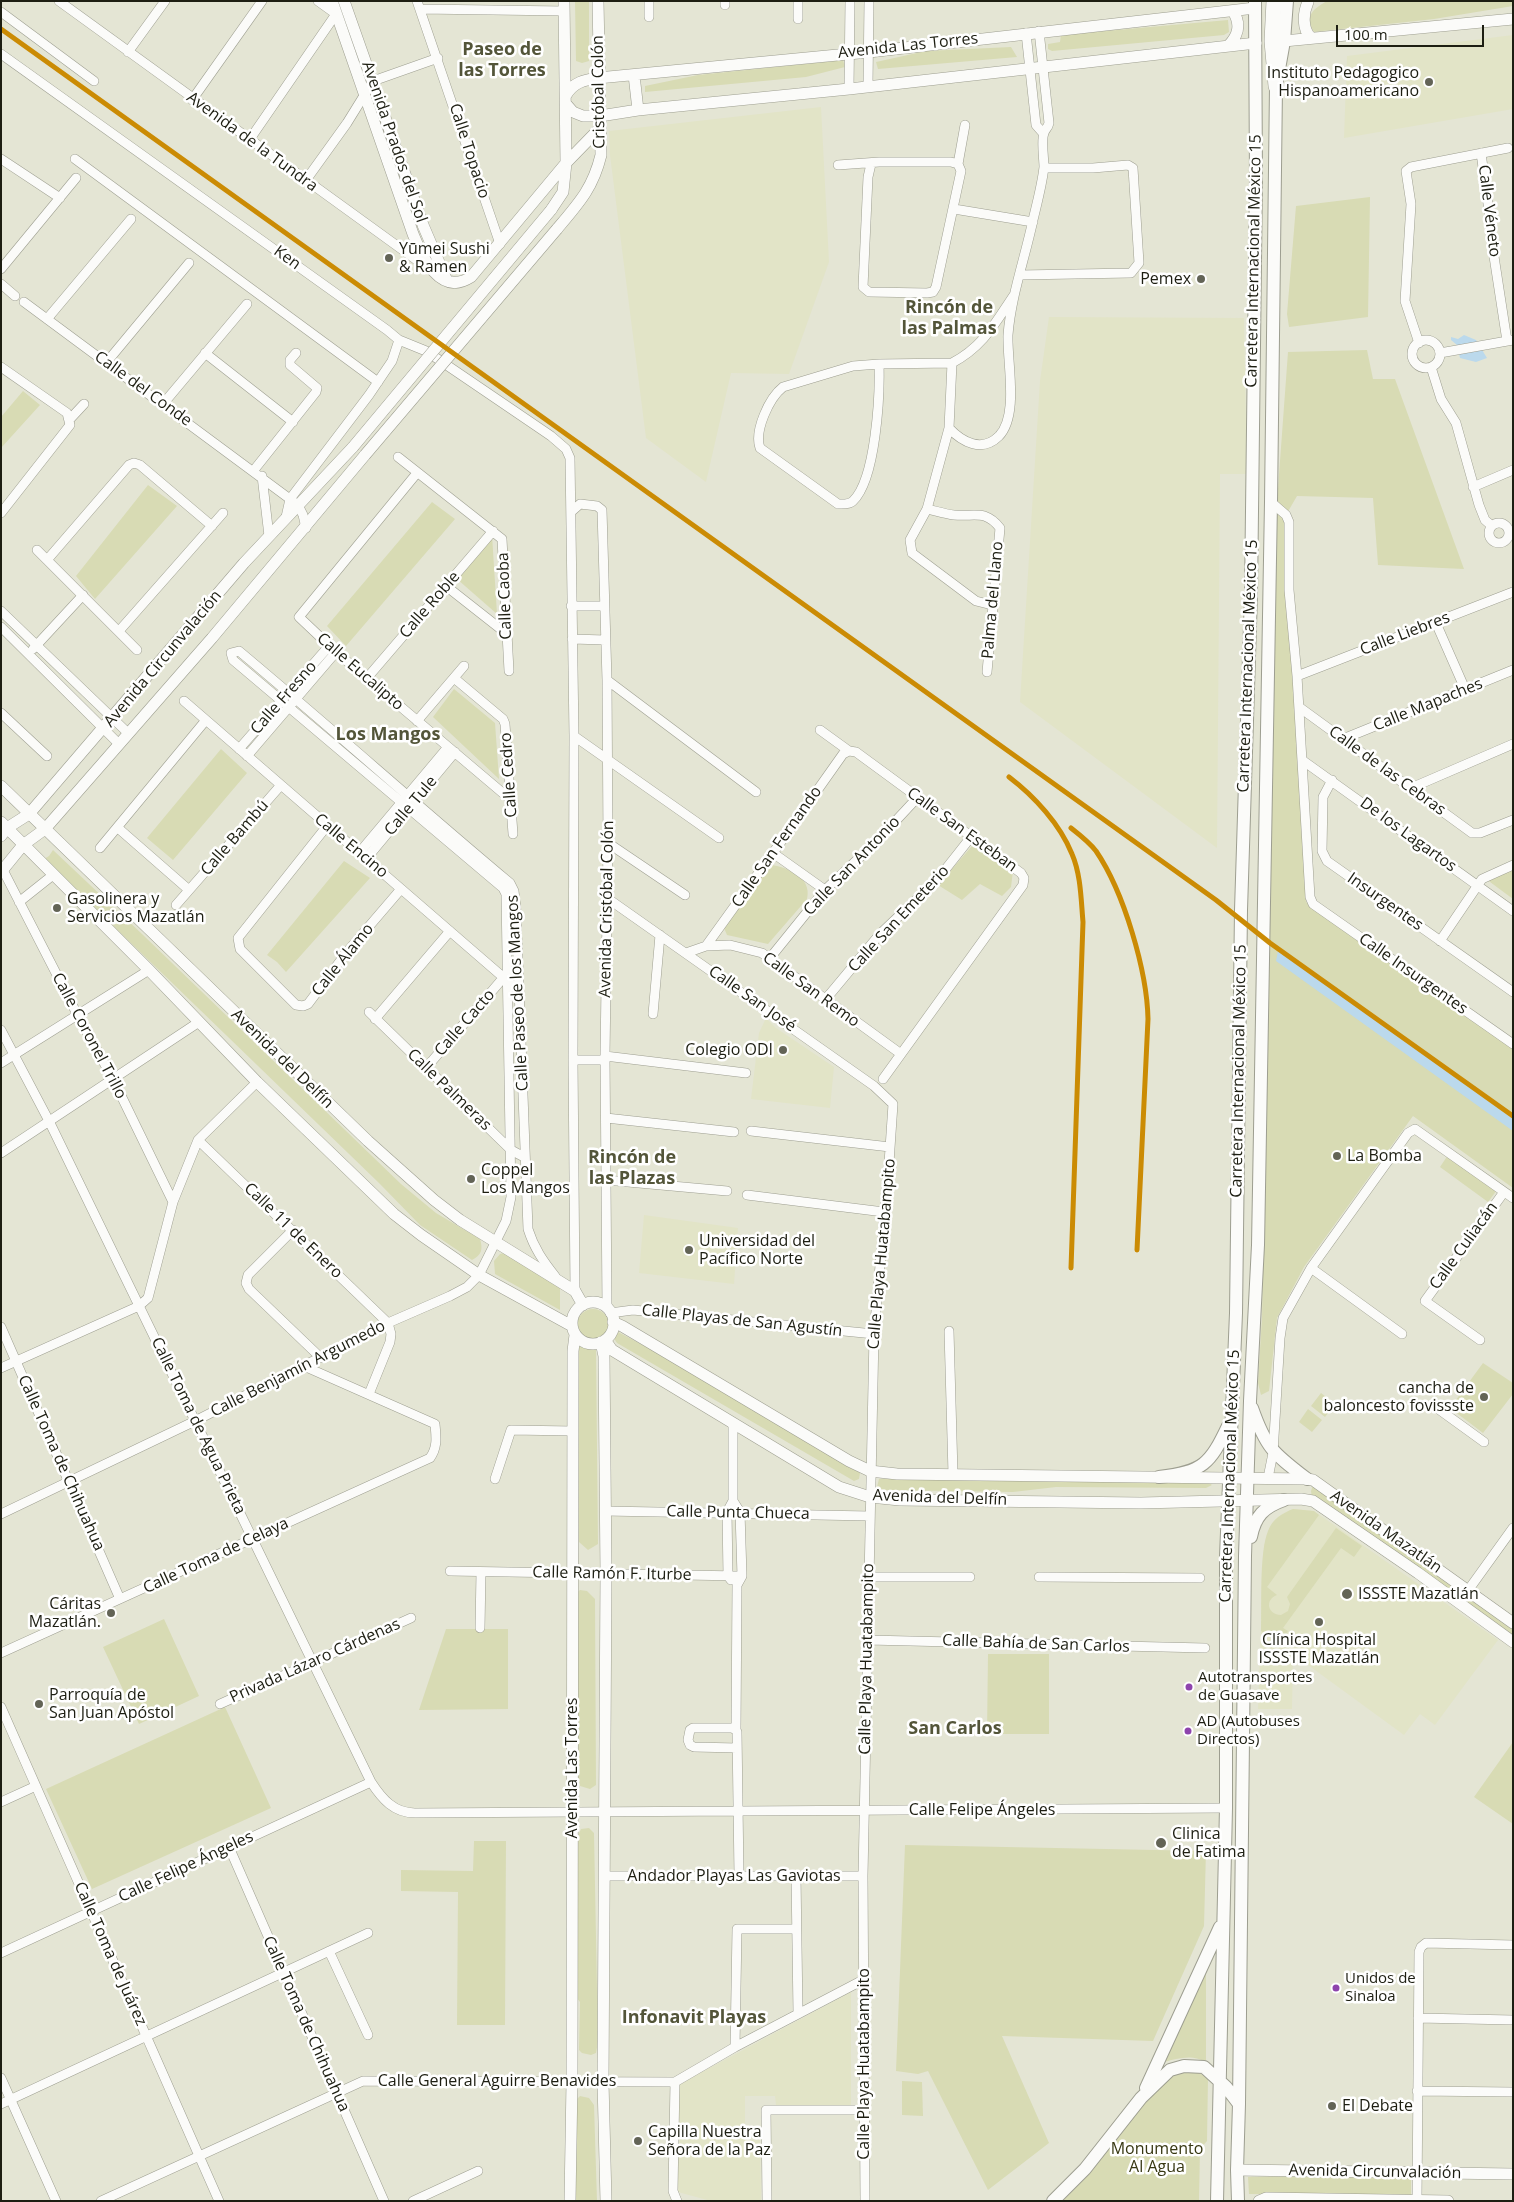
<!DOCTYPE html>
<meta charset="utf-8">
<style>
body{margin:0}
#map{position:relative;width:1514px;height:2202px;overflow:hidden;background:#e4e5d4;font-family:"Open Sans",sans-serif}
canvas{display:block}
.frame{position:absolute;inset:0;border:2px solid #1d1e12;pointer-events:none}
.scale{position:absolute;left:1336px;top:25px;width:148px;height:22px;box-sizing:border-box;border:2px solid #1d1e12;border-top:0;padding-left:6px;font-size:15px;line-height:18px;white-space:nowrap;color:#1d1e12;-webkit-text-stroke:4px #fff;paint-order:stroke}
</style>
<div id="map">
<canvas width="1514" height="2202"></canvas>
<div class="frame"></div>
<div class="scale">100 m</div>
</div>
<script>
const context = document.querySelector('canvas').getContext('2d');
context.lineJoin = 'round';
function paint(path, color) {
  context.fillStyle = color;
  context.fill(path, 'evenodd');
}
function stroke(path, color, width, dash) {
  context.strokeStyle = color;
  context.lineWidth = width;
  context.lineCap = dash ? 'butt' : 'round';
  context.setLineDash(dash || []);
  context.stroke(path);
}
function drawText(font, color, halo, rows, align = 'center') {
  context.font = font + ' "Open Sans",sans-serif';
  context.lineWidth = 5;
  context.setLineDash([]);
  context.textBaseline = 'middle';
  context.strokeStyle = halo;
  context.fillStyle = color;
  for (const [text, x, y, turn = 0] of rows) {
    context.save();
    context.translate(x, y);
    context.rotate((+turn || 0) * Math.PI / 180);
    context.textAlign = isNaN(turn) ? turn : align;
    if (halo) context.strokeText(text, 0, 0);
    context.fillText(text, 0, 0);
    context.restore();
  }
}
const built = new Path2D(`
 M1513,35V109L1344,138L1347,56Z
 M821,107L829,262L789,374L731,373L706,482L646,438L610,155L609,131Z
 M1049,317L1244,318L1247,474H1220L1217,848L1020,702L1040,381Z
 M766,1018L776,1028L834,1067L830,1108L751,1099L759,1033Z
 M644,1215L738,1228L734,1284L639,1273Z
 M1293,1509L1314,1511L1498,1640L1435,1725L1420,1714L1404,1735L1293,1654L1292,1709H1258L1264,1545L1272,1524L1278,1517Z
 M851,1992V2105H776L775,2096H745V2140H760L761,2201H711L678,2192V2085Z`);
const green = new Path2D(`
 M575,1H589V61L582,63L576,61Z
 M1327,1H1513V6L1434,19L1314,32C1304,16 1313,9 1327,1Z
 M1228,20L1229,32L1224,35L1052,51L1048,49V44L1060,42L1061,35Z
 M1011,47L1017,57L878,69L876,62L926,51Z
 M843,60L845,67L806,77L645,92V86L698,75Z
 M1370,197L1368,317L1289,327L1287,314L1296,206Z
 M1367,350L1373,379H1395L1464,569L1378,565L1373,498L1297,496L1286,515L1306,902L1513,1047V1188L1413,1116L1304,1267L1277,1318L1269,1391L1261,1395L1258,1383L1262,1317L1277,502L1288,352Z
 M23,391L40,405L1,448V417Z
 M148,485L177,506L95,599L76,576Z
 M432,502L455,519L346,646L327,626Z
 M492,535L497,614L457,579Z
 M454,689L495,723L499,779L433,717Z
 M221,749L247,773L173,860L147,838Z
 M972,846H979L1013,871L1011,887L1002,896L980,884L962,900L938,885Z
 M53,850L142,934L401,1184L436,1213L480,1239C483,1249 482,1255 472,1260L420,1225L379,1183L44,859L49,856Z
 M344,861L370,878L286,972L277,962L267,955Z
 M766,864C784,866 813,876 807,899L768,944L727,935L724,928Z
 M1513,867V899L1486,879Z
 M1448,1155L1497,1190L1488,1202L1440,1167Z
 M504,1253L560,1288V1310L495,1274L494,1261L500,1254Z
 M577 1325a16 16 0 1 1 32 0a16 16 0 1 1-32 0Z
 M618,1332L690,1370L851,1466L860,1473L859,1479L854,1481L617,1343L613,1337Z
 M582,1345H590L596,1350L598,1544L588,1550L579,1542L578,1348Z
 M1483,1363L1513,1383V1394L1483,1433L1450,1408Z
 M1321,1393L1335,1404L1325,1417L1311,1406Z
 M1308,1409L1322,1420L1312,1432L1299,1422Z
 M922,1478L1208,1482L1212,1485L1206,1488L1056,1487L1013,1492L882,1490L877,1487L879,1479Z
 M1313,1485L1513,1627V1641L1312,1498L1311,1491Z
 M1293,1509L1314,1511L1319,1515L1267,1587L1277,1595C1264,1600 1268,1615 1281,1615L1288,1611L1290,1604L1287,1597L1336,1528L1362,1546L1354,1557L1341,1548L1283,1628L1288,1631L1279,1643L1261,1631C1262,1605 1259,1553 1268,1531C1272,1519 1283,1513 1293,1509Z
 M580,1590L587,1591L595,1599L596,1785L590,1789L580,1786L577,1781L576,1593Z
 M164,1619L199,1696L139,1724L103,1647Z
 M446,1629H508V1709L419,1710Z
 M988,1654H1049V1734H987Z
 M225,1707L271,1808L92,1889L46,1789Z
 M1513,1742V1824L1474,1797Z
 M589,1828L594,1833L598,2042L596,2053L591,2055L582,2053L579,2050L580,2002L576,1997V1840L581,1829Z
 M474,1841H506L505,2025H457L458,1892L401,1891V1870L473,1871Z
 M905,1845L1206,1851L1204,1926L1153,2041L1002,2036L1049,2143L988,2190L928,2071L918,2074L896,2071Z
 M1206,1968V2063C1195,2054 1177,2058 1165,2062Z
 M1178,2072H1197L1208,2078L1207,2141L1200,2149L1199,2201H1058C1075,2182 1094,2164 1111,2145C1131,2123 1151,2084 1178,2072Z
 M902,2081L922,2082L923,2116L902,2115Z
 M580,2096L589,2098L594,2105L597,2201H572L576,2100Z
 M1411,2174V2195L1249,2194L1248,2177Z`);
const water = new Path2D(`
 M1464,335L1476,340L1487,358L1476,362L1460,358L1457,345L1451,340V337L1458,339Z
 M1278,951L1513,1119V1131L1276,961Z`);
const street = new Path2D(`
 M59,1L429,269
 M318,1L336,14
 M417,1L500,244
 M649,1V17
 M725,1V5
 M798,1V19
 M420,9L564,11
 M1,12L94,81
 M1026,33L1036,125L1043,133
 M128,52L165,1
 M1,54L387,330L399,340L392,361L369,395L290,499L286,517
 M868,86L869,1
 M849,89L850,1
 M192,100L262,1
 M250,139L336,14
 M1481,153L1489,211L1491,237L1507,341
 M1,159L60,198
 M75,159L378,382
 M871,164L868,177L863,287L869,292L927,293L933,292L936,287L961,171L958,164L965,125
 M838,165L879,162H951L958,164
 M306,180L347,123L373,81L438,58
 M954,209L1033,222
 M1,269L76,178
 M1020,275L1131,273L1139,263L1133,168L1128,165L1093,168H1044
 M1,284L15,296
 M24,302L298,505L303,515L306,528
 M47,319L131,219
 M399,340L426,351L551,436L566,449L570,458L574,736L573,1060L575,1291
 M1412 354a14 14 0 1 1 28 0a14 14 0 1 1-28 0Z
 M1419,343L1405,301L1411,204L1406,171L1411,167L1508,148
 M205,353L293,422
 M1440,353L1513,340
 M106,363L189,263
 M952,363L949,428L927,509L910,540L912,553L976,601L992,605
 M879,364C880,395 876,479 853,501C849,505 843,504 838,504L760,448C754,431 769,398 783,387L853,366L879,364L952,363C984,346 995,323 1014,295
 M1,367L67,413L70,425L1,513
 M1431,367L1441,399L1456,423L1479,505L1485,520L1492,526
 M163,404L247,304
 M70,419L84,404
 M949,428C962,442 982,453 999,436C1019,415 1007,363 1008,335C1011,296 1025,258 1033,220C1037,203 1042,185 1044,167C1044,159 1041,140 1044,133C1045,129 1048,128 1049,123L1039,31
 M398,457L502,539L509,671
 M254,470L316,392L317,388L290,365V360L296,353
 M417,473L299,617L336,652L511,800
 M262,476L269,536
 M1473,487L1513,470
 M1271,502L1286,515L1289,522V590L1297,676L1310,897L1313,904L1513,1044
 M927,509C936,511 945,514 954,515C975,517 985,509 1000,528L987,672
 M571,512L580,504L597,506L602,510L607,680L608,843L605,1056L607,1308
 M1489 533a10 10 0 1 1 20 0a10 10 0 1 1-20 0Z
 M37,550L137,650
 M47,560L129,465L134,463L140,465L212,526
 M446,586L507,634
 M571,606H604
 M1,611L128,733
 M1436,623L1465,689
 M1,627L119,744
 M119,631L223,513
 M572,639L605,640
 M33,649L83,595
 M1297,676L1513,592
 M367,678L493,531
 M454,678L503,719L505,724L513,834
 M607,680L756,792
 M184,701L511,984
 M1299,707L1472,833H1480L1513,820
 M1,713L47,756
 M417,721L464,666
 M820,730L849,751L856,752L1021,873L1024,878L1023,885L883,1079
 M574,736L719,838
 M1343,739L1513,670
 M239,749L329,646
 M247,756L336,652
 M1302,760L1513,911
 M1332,780L1323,797L1322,851L1327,861L1513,992
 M1411,788L1513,744
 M327,826L238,938L240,949L296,1005L303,1006L308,1004L347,952L401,889
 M118,828L189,890
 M608,843L685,895
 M100,848L206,720
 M359,853L448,747
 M773,853L825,890
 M366,859L455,752
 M3,870L77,1014L113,1079L173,1202
 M607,898L874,1086L893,1104L889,1163L874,1334L863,1876L865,2201
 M19,902L53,875
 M176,905L281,785
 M1440,941L1482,879L1513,865
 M706,946L773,853L843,754L849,751
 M686,953L706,946L730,945L762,953L901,1054
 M770,958L825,890L876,842L917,798
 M825,1000L880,934L937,880L971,837
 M369,1012L511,1150L524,1157
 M653,1014L660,935
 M375,1019L450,931
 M1,1030L49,1121L371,1782C382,1799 394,1813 415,1813L1226,1808
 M605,1056L746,1073
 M573,1060H605
 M1,1063L149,970
 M426,1068L504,977
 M606,1118L734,1132
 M751,1131L890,1147
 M198,1140L388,1323L391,1334L390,1342L369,1394
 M1,1153L199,1022
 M606,1180L727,1191
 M747,1195L884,1212
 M293,1230L248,1275L246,1283L249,1289L321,1358
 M1311,1268L1402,1334
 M610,1313L633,1310L874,1334
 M1,1327L120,1599
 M949,1331L953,1474
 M1480,1340L1425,1301L1504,1192
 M1,1368L139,1306L148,1298L173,1202L198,1140L257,1082
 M1437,1408L1484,1442
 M1268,1478L1273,1453L1280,1338L1283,1318L1311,1268L1408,1133L1415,1129L1513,1198
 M495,1479L511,1430L573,1431
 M733,1501L740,1512L742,1576L737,1585L736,1730L737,1732L739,1876
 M605,1511L870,1516
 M1,1514L195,1421L388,1323L450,1296L467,1287L479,1275L506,1221L511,1197L506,894L503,888L233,660L231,653L239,651C330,727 418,806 510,883L514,891L516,907L528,1229C534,1248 543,1261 555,1276
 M450,1571L742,1576
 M868,1577H970
 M1039,1577L1200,1578
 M731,1580L728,1576L727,1512L733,1501V1425
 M1459,1603L1513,1528
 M480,1628L481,1572
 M868,1640L1205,1648
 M1,1653L430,1458C438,1447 436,1436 435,1424L306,1367
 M220,1704L411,1618
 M1,1707L219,2201
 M736,1730L732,1728H693L690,1730L688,1740L690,1745L694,1747L737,1748
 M1,1802L36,1786
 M229,1847L384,2201
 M605,1876H863
 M796,1876L798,2013
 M329,1951L368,2035
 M1,1953L371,1782
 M1418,2018L1513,2020
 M735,2047L737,1929H796
 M1,2078L56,2201
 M675,2082L673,2191L677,2201
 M1417,2091L1513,2092
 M1,2104L368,1933
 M1417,2200L1419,1952L1421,1947L1426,1943L1513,1945
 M101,2201L363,2081L675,2082L735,2047L863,1980
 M413,2201L478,2171
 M767,2201L766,2110H865`);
const secondary = new Path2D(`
 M332,1L413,234C422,257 440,297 471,277L566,163L600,128
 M344,1L423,225L447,281
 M1308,2C1303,13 1302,29 1311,38
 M1284,41L1513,19
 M1228,46C1239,35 1241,24 1233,11
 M634,75L638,110
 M566,95C574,82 584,80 598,78L869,52L1255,8
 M566,104L573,112L583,116H600L638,110L849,89L1256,43
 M551,210L563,192L566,163L564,1
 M557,229C579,203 593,188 601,155L598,1
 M1,786L368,1141L434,1200L460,1220L575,1291L583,1305
 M1,822L149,970L257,1082L394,1214L421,1235L479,1275L572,1326
 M1,836L7,828L29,814L244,563L353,447
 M1,872L23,845L45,829L212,638L365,455
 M572 1323a21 21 0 1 1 42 0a21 21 0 1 1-42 0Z
 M613,1322L622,1326L849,1461L870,1471L897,1474L1307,1479L1313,1480L1513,1623
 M605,1340L612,1350L839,1487L870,1497L900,1500L1141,1503L1301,1499L1313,1501L1418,1573L1513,1642
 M601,1342L604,1356L606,1574L603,2082L606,2201
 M1237,2170L1513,2174
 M570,2201L572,2082L573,1351L575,1335
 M1259,2201L1266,2198L1448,2201`);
const primary = new Path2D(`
 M1252,1408C1266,1448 1273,1453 1307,1479
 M1159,1477C1203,1472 1210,1464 1228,1426
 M1251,1537C1255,1516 1264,1507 1284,1500
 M1146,2088L1220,1927
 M1053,2201L1085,2169L1141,2098L1170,2070L1184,2066L1204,2067L1226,2087L1239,2104
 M1217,2201L1226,1808V1556L1236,1313L1241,910L1251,594L1256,179L1255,1
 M1238,2201L1237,2170L1239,2104L1245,1556L1250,1401L1258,1245L1271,502L1276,86L1284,41L1287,1`);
const highway = new Path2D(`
 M1274,1L1272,41L1276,86`);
const secondaryBridge = new Path2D(`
 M353,447L551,210
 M365,455L557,229`);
const rail1 = new Path2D(`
 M1,29L1216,900L1270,943L1513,1116
 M1009,777C1034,796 1060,824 1072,854C1081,875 1081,900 1083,922L1071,1268
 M1071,828C1080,835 1089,842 1096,851C1124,892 1147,971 1148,1019L1137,1250`);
const markers = [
 [1429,82,5,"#636456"],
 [389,258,5,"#636456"],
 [1201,279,5,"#636456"],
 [57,908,5,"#636456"],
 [783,1050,5,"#636456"],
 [1337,1156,5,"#636456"],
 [471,1179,5,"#636456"],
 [689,1250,5,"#636456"],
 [1484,1397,5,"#636456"],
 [1347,1594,6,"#636456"],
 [111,1613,5,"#636456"],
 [1319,1622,5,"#636456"],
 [1189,1687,4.5,"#8e44ad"],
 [39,1704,5,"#636456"],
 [1188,1731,4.5,"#8e44ad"],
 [1161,1843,6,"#636456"],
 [1336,1988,4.5,"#8e44ad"],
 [1332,2106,5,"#636456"],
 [638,2141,5,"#636456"]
];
const busNames = [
 ["Autotransportes",1198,1678],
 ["de Guasave",1198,1696],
 ["AD (Autobuses",1197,1722],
 ["Directos)",1197,1740],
 ["Unidos de",1345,1979],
 ["Sinaloa",1345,1997]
];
const streetNames = [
 ["Avenida Las Torres",908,46,-6],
 ["Cristóbal Colón",599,92,-91],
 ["Avenida de la Tundra",252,142,36],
 ["Avenida Prados del Sol",394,142,71],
 ["Calle Topacio",469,151,72],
 ["Calle Véneto",1489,211,83],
 ["Ken",287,258,36],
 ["Carretera Internacional México 15",1254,261,-89],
 ["Calle del Conde",143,389,36],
 ["Calle Caoba",505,596,-92],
 ["Palma del Llano",993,600,-85],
 ["Calle Roble",430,605,-49],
 ["Calle Liebres",1405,634,-21],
 ["Avenida Circunvalación",163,659,-50],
 ["Carretera Internacional México 15",1248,666,-88],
 ["Calle Eucalipto",360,672,41],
 ["Calle Fresno",284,698,-49],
 ["Calle Mapaches",1428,705,-22],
 ["Calle de las Cebras",1387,771,36],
 ["Calle Cedro",509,775,-94],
 ["Calle Tule",411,806,-50],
 ["Calle San Esteban",962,830,36],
 ["De los Lagartos",1408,835,36],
 ["Calle Bambú",235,838,-49],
 ["Calle Encino",351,846,40],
 ["Calle San Fernando",777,847,-55],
 ["Calle San Antonio",852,866,-46],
 ["Insurgentes",1385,902,35],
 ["Avenida Cristóbal Colón",607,909,-89],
 ["Calle San Emeterio",899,919,-47],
 ["Calle Álamo",343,960,-51],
 ["Calle Insurgentes",1413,974,35],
 ["Calle San Remo",811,990,36],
 ["Calle Paseo de los Mangos",518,993,-93],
 ["Calle San José",752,999,35],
 ["Calle Cacto",465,1023,-49],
 ["Calle Coronel Trillo",89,1036,62],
 ["Avenida del Delfín",282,1059,44],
 ["Carretera Internacional México 15",1239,1071,-89],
 ["Calle Palmeras",449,1090,44],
 ["Calle 11 de Enero",293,1231,44],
 ["Calle Culiacán",1464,1246,-54],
 ["Calle Playa Huatabampito",882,1254,-85],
 ["Calle Playas de San Agustín",742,1321,6],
 ["Calle Benjamín Argumedo",298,1369,-27],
 ["Calle Toma de Agua Prieta",198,1426,64],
 ["Calle Toma de Chihuahua",61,1463,66],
 ["Carretera Internacional México 15",1230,1476,-88],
 ["Avenida del Delfín",940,1498,2],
 ["Calle Punta Chueca",738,1513,1],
 ["Avenida Mazatlán",1386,1532,35],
 ["Calle Toma de Celaya",216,1556,-25],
 ["Calle Ramón F. Iturbe",612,1574,1],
 ["Calle Bahía de San Carlos",1036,1644,2],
 ["Calle Playa Huatabampito",867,1659,-89],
 ["Privada Lázaro Cárdenas",315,1661,-24],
 ["Avenida Las Torres",572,1768,-90],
 ["Calle Felipe Ángeles",982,1810],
 ["Calle Felipe Ángeles",186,1867,-25],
 ["Andador Playas Las Gaviotas",734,1876],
 ["Calle Toma de Juárez",110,1954,66],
 ["Calle Toma de Chihuahua",306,2024,66],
 ["Calle Playa Huatabampito",864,2064,-90],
 ["Calle General Aguirre Benavides",497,2081],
 ["Avenida Circunvalación",1375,2172,1]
];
const poiNames = [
 ["Instituto Pedagogico",1419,73,"right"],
 ["Hispanoamericano",1419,91,"right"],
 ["Yūmei Sushi",399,249],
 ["& Ramen",399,267],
 ["Pemex",1191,279,"right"],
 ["Gasolinera y",67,899],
 ["Servicios Mazatlán",67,917],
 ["Colegio ODI",773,1050,"right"],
 ["La Bomba",1347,1156],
 ["Coppel",481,1170],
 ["Los Mangos",481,1188],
 ["Universidad del",699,1241],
 ["Pacífico Norte",699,1259],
 ["cancha de",1474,1388,"right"],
 ["baloncesto fovissste",1474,1406,"right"],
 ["ISSSTE Mazatlán",1358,1594],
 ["Cáritas",101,1604,"right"],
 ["Mazatlán.",101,1622,"right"],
 ["Clínica Hospital",1319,1640,"center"],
 ["ISSSTE Mazatlán",1319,1658,"center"],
 ["Parroquía de",49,1695],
 ["San Juan Apóstol",49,1713],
 ["Clinica",1172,1834],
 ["de Fatima",1172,1852],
 ["El Debate",1342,2106],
 ["Capilla Nuestra",648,2132],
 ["Señora de la Paz",648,2150]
];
const parkNames = [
 ["Monumento",1157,2149],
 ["Al Agua",1157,2167]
];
const neighbourhoodNames = [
 ["Paseo de",502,50],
 ["las Torres",502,71],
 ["Rincón de",949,308],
 ["las Palmas",949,329],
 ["Los Mangos",388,735],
 ["Rincón de",632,1158],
 ["las Plazas",632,1179],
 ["San Carlos",955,1729],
 ["Infonavit Playas",694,2018]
];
paint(built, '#e2e4c7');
paint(green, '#d8dbb4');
paint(water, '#bbd9ec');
stroke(street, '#9d9e90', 10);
stroke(secondary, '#9d9e90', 12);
stroke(primary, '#9d9e90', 14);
stroke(highway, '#9d9e90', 16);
stroke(street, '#fbfbf9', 9);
stroke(secondary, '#fbfbf9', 11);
stroke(primary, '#fbfbf9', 12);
stroke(highway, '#fbfbf9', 15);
stroke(secondaryBridge, '#9d9e90', 12, []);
stroke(secondaryBridge, '#fbfbf9', 11);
stroke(rail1, '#cb8b04', 5);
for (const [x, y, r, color] of markers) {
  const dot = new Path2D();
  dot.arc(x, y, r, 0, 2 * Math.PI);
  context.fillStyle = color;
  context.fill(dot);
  stroke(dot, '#fff', 2);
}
drawText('15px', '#1d1e12', '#fff', busNames, 'left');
drawText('16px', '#1d1e12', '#fff', streetNames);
drawText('16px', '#1d1e12', '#fff', poiNames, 'left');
drawText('16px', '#383813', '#fff', parkNames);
drawText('bold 18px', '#535539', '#fff', neighbourhoodNames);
</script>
